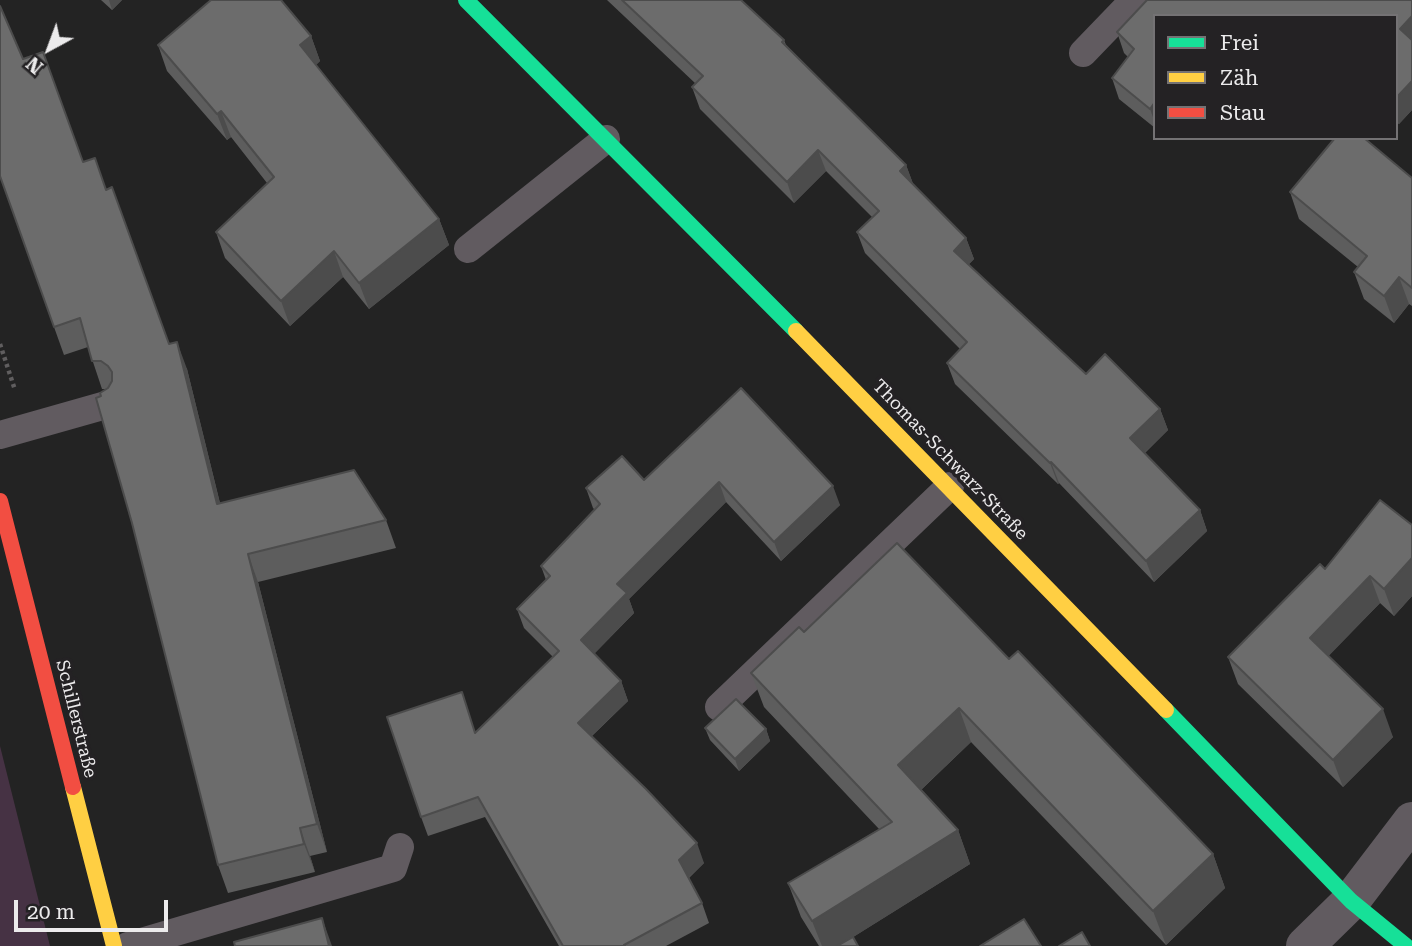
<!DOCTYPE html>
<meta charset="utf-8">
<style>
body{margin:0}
#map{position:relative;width:1412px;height:946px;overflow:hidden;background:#232323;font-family:"Roboto Serif",serif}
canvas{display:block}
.legend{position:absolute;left:1153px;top:14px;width:245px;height:126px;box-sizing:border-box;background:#242224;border:2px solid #747274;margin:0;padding:9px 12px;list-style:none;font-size:21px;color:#ecebec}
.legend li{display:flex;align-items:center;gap:14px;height:35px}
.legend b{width:35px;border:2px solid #747274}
.north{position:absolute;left:14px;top:14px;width:70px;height:70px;-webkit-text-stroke:5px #242224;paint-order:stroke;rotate:221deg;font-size:19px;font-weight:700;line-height:28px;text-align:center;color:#ecebec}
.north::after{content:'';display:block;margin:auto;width:24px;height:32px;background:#ecebec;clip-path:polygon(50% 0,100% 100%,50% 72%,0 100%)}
.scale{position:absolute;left:14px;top:900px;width:154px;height:32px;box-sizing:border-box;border:4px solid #ecebec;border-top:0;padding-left:9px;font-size:21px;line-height:24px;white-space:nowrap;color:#ecebec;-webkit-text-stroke:5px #242224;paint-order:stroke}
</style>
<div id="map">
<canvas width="1412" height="946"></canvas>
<ul class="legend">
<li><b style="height:9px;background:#16e098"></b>Frei</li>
<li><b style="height:9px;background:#ffcf43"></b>Zäh</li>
<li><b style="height:9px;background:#f24e42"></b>Stau</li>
</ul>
<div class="north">N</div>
<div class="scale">20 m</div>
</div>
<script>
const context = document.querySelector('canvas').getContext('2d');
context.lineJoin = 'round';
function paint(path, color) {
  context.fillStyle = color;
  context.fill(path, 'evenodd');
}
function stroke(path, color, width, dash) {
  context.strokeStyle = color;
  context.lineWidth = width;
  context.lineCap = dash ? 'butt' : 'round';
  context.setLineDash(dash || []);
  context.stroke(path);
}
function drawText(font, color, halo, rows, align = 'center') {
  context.font = font + ' "Roboto Serif",serif';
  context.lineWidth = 7;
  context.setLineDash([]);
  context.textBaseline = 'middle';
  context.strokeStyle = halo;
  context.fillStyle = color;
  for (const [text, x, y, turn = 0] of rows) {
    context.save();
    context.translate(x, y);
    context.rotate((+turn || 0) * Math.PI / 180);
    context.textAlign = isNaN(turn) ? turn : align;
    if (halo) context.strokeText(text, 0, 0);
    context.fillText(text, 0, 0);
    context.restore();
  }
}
const green = new Path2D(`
 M0,746L50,946H0Z`);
const path = new Path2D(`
 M0,344L15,390`);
const lane = new Path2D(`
 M1083,53L1134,0
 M468,249L606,139
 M0,435L106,405
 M719,707L950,486
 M128,946L393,868L400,847`);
const street = new Path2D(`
 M1305,946L1351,901L1412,821`);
const fast = new Path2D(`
 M466,0L796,331
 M1166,710L1351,901L1406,946`);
const slow = new Path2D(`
 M796,331L1166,710
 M73,787L114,946`);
const jam = new Path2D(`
 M0,501L73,787`);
const wall = new Path2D(`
 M101,0H122L112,10Z
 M607,0H741L784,40L786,45L906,165L913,184L966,238L974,259L968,265L1086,374L1160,409L1168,430L1145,453L1200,510L1207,531L1154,582L1059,483L1058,484L955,384L947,363L960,349L865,253L857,232L872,217L826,171L794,203L700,109L692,87L696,84Z
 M1147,0H1412V110L1399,124L1396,122V16H1155V128L1119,99L1112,78L1128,57L1124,53L1117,32Z
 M311,36L320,61L316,65L439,219L449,245L369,309L343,277L290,326L225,258L216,232L267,183L231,137L227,140L167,71L158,45Z
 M23,59L83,162L106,189L169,344L187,369L220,503L386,520L396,548L258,582L327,852L310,856L315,872L228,893L218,865L101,396L107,389H102L88,347L64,355L0,176Z
 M1412,178V306L1409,304L1394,323L1364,299L1354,272L1358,267L1299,219L1290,192Z
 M741,388L840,505L781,561L726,502L629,599L634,613L594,654L621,681L628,701L592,736L704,863L689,878L702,903L709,923L666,946H559L485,817L428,836L421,817L476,733L553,657L524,628L517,609L546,580L541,566L595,510L593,508L586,488L644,480Z
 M1412,525V596L1394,616L1380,603L1328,656L1393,737L1343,787L1238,684L1228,657L1325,569Z
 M804,632L1009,659L1213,854L1225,888L1166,945L971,742L921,790L958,830L970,864L853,937L858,946H819L801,917L788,883L879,829L764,707L751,673Z
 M705,728L766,729L770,741L739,771L710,740Z`);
const shadedWall = new Path2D(`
 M109,0H122L112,10Z
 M1412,16V45L1400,29Z
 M311,36L320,61L309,71L300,45Z
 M1412,81V110L1399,124L1396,118V98Z
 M1155,102V123L1150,109Z
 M221,111L231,137L227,140L217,114Z
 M818,150L826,171L794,203L787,182Z
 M906,165L914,186L900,171Z
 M439,219L449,245L369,309L359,283Z
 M966,238L974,259L961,272L954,251Z
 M334,251L343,277L290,326L281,301Z
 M1399,277L1409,304L1394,323L1384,296Z
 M177,342L187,369L227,532L217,504Z
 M1160,409L1168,430L1138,459L1130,438Z
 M1051,462L1059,483L1058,484L1050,463Z
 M719,482L726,502L629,599L634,613L588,660L581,640L617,584Z
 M833,486L840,505L781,561L774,542Z
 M1200,510L1207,531L1154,582L1146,561Z
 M248,554L258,582L327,852L317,824Z
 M1412,558V596L1394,616L1384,589Z
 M1370,576L1380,603L1320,665L1310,638Z
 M621,681L628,701L585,742L578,723Z
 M959,708L971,742L911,799L898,765Z
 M1383,709L1393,737L1343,787L1333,760Z
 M766,729L770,741L739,771L735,759Z
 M300,828L310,856L315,872L304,844Z
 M958,830L970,864L839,946H822L812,921Z
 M697,843L704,863L686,880L679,860Z
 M1213,854L1225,888L1166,945L1153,911Z
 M322,918L332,946H329Z`);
const building = new Path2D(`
 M211,0H281L311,36L300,45L439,219L359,283L334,251L281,301L216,232L274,177L221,111L217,114L158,45Z
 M622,0H741L784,40L782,42L906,165L900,171L966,238L954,251L1086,374L1105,354L1160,409L1130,438L1200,510L1146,561L1051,462L1050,463L947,363L967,342L857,232L879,211L818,150L787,182L692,87L703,76Z
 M1147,0H1412V16L1400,29L1412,40V81L1396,98V16H1155V102L1150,109L1112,78L1134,49L1117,32Z
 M0,6L23,59L43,52L83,162L95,158L106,190L112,187L169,344L177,342L217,504L354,470L386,520L248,554L317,824L300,828L304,844L218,865L132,523L96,398L101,396L100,393L108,388L112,381V372L108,366L101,361H92L80,318L54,327L0,176Z
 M1335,138H1364L1412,178V288L1399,277L1384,296L1354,272L1367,256L1290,192Z
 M741,388L833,486L774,542L719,482L617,584L627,593L581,640L621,681L578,723L646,789L697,843L679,860L702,903L624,945L625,946H563L478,797L421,817L387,717L462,692L475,733L559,651L517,609L550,576L541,566L600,504L586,488L622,456L644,480Z
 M1380,500L1412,525V558L1384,589L1370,576L1310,638L1383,709L1333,760L1228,657L1320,564L1325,569Z
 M897,543L1009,659L1018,651L1213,854L1153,911L959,708L898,765L958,830L812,921L788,883L892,822L751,673L799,627L804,632Z
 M736,699L766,729L735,759L705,728Z
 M322,918L329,946H235L234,942Z
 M1024,919L1041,946H980Z
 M1082,932L1090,946H1059Z
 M853,937L858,946H837Z`);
const streetNames = [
 ["Thomas-Schwarz-Straße",950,460,46],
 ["Schillerstraße",76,719,76]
];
paint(green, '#463244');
stroke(path, '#605e5f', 4.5, [3.5, 3.5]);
stroke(lane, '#615b60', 28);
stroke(street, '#615b60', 38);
stroke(fast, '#16e098', 16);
stroke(slow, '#ffcf43', 16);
stroke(jam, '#f24e42', 16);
paint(wall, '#5d5d5d');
paint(shadedWall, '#4c4c4c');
paint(building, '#6c6c6c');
stroke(building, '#4c4c4c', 2);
drawText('18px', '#ecebec', '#242224', streetNames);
</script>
